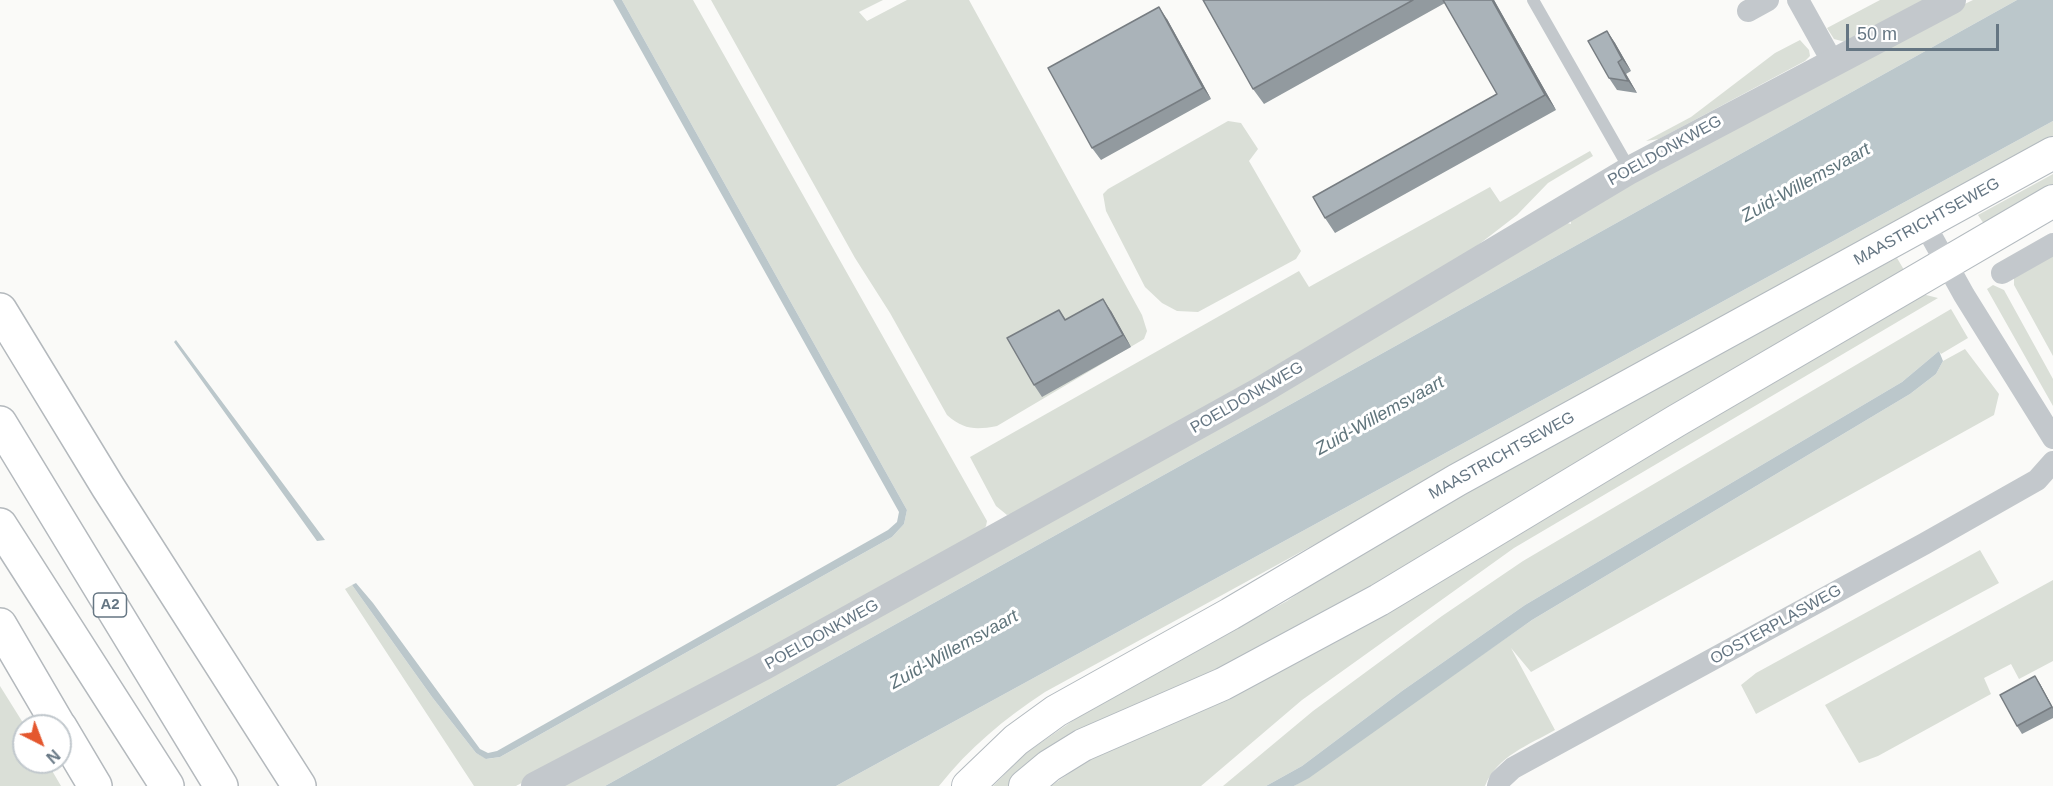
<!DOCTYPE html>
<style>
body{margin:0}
#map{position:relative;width:2053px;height:786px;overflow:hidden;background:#fafaf8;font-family:Arial,sans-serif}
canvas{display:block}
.north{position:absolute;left:12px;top:714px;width:60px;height:60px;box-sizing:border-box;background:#fff;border:2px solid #c1c8cd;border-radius:50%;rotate:138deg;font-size:16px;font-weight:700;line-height:24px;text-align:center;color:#657683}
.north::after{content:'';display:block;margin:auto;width:21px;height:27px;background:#e4572e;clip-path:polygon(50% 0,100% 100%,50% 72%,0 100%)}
.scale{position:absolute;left:1846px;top:24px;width:153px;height:27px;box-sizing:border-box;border:3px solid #657683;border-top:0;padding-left:8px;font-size:18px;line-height:21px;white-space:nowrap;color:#657683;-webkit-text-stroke:4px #fff;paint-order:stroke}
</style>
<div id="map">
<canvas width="2053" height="786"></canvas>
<div class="north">N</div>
<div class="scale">50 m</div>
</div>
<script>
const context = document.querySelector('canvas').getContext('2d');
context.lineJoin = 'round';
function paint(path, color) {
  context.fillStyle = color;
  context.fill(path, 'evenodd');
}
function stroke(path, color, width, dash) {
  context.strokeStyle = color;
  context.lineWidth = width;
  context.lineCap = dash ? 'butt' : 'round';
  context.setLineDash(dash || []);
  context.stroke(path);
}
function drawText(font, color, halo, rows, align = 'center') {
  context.font = font + ' Arial,sans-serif';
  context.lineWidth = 6;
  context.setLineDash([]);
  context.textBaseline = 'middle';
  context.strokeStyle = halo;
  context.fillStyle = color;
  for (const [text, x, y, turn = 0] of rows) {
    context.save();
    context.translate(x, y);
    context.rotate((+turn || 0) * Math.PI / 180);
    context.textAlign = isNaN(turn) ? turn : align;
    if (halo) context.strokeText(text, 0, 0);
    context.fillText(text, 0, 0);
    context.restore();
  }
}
const green = new Path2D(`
 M622,0H693L987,521L986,526L981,533L516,786H474L345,589L352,585L432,697L476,753L487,759L500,757L892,537L904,524L907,510Z
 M711,0H883L859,12L867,21L907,0H969L1142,315L1147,331L1144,339L997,426C976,430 964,430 947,415L890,313L855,258Z
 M1880,0H1933L1845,42L1834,39L1827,28Z
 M1973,0H2017L605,786H551L1557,220L1571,224L1570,213L1842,63Z
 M1800,40L1809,50L1810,56L1805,61L1659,139L1646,141L1691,117L1775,53Z
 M1228,121L1241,123L1258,149L1249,161L1301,251L1296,259L1198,312L1177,311L1162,303L1145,287L1106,211L1103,194L1108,189Z
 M2053,121V140L1045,692C1004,719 969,748 939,786H836Z
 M1590,151L1593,156L1548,183L1517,215L1469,252L1288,362L1015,513L1007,515L996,506L970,457L1299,271L1309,287L1490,187L1500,202Z
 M2053,174V193L1988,230L1978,215Z
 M2053,251V356L2014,285V277Z
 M1897,258L1907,275L1396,577L1010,786H993L1026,753L1097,704L1287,601L1356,554L1749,333Z
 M1993,285L2004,290L2053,379V406L1987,289Z
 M1926,295L1938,298L1514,548L1302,700L1201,786H1051L1099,752L1509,536L1918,296Z
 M1951,309L1968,338L1941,354L1939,351L1902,382L1525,605L1402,691L1302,766L1266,786H1223L1313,711L1442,616L1523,561Z
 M1965,349L1999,394L1994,415L1531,672L1511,648L1555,730C1529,745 1497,756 1485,786H1294L1532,620L1910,394L1936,374L1943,361Z
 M1980,550L1999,583L1756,714L1741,685L1756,673Z
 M2053,580V661L2019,679L2011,664L1984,678L1991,694L1878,756L1859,763L1825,705Z
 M0,686L25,726L24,762H47L61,786H0Z`);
const water = new Path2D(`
 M613,0H622L907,510L904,524L892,537L500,757L486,759L476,753L432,697L352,585L356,583L373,603L480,749L488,753L497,751L888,530L897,522L899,512Z
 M2017,0H2053V121L836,786H605Z
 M176,340L325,540L317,541L174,342Z
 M1939,351L1943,361L1936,374L1910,394L1532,620L1309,778L1294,786H1266L1302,766L1402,691L1525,605L1902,382Z`);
const service = new Path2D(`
 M1533,0L1630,170`);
const minor = new Path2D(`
 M1798,0L1832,61
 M1748,11L1768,0
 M1924,223L1964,295L2053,438
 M2002,273L2053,244
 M1498,786L1500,780L1513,768L1924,544L2037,480L2053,462`);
const tertiary = new Path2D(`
 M535,786L766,665L1260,391L1630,170L1952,0`);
const secondary = new Path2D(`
 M968,786L1016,740L1056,711L1230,614L1457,480L2053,153
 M1025,786L1049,766L1083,745L1223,684L1379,600L1676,421L2053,201`);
const motorway = new Path2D(`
 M0,310L108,487L299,786
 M0,423L221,786
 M0,525L167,786
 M0,625L59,726
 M60,727L95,786`);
const wall = new Path2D(`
 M1203,0H1494L1556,110L1335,233L1325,218L1497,94L1445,3L1264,104L1253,89Z
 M1167,19L1211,99L1101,160L1092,148Z
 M1607,31L1615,43L1631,71L1626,74L1637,93L1617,90L1609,78Z
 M1059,310L1066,320L1111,311L1131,347L1042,397L1034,385Z
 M2040,684L2053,708V718L2022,734L2017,726Z`);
const shadedWall = new Path2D(`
 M1492,0H1494L1556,110L1545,95Z
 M1159,7L1167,19L1211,99L1203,88Z
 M1607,31L1615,43L1631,71L1622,59Z
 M1618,62L1626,74L1637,93L1628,81Z
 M1103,299L1111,311L1131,347L1123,335Z
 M2035,676L2040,684L2053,708V709Z`);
const building = new Path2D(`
 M1203,0H1413L1253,89Z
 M1443,0H1492L1545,95L1325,218L1313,197L1497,94Z
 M1159,7L1203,88L1092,148L1048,68Z
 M1607,31L1622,59L1618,62L1628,81L1609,78L1588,41Z
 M1103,299L1123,335L1034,385L1007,338L1059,310L1065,320Z
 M2035,676L2052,707L2017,726L2000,695Z`);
const shields = [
 [110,605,33]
];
const shieldNames = [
 ["A2",110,605]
];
const streetNames = [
 ["POELDONKWEG",1665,151,-29],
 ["MAASTRICHTSEWEG",1927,222,-29],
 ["POELDONKWEG",1247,398,-30],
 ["MAASTRICHTSEWEG",1502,456,-29],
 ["OOSTERPLASWEG",1776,625,-29],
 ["POELDONKWEG",822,635,-29]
];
const waterNames = [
 ["Zuid-Willemsvaart",1806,183,-29],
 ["Zuid-Willemsvaart",1380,416,-29],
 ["Zuid-Willemsvaart",954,650,-29]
];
paint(green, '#dadfd7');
paint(water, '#bbc7cb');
stroke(secondary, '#b3babf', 34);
stroke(motorway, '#b4b9bd', 36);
stroke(service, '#c3c8cc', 12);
stroke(minor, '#c3c8cc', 22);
stroke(tertiary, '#c3c8cc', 28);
stroke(secondary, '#fff', 32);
stroke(motorway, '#fff', 33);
paint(wall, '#929a9f');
paint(shadedWall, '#777d82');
paint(building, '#aab3b9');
stroke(building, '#777d82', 1.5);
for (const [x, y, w] of shields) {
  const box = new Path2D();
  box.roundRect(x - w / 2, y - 12, w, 24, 4.5);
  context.fillStyle = '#fff';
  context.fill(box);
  stroke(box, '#657683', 1.5);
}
drawText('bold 15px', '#657683', null, shieldNames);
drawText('16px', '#657683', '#fff', streetNames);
drawText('italic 18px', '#60757c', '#fff', waterNames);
</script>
